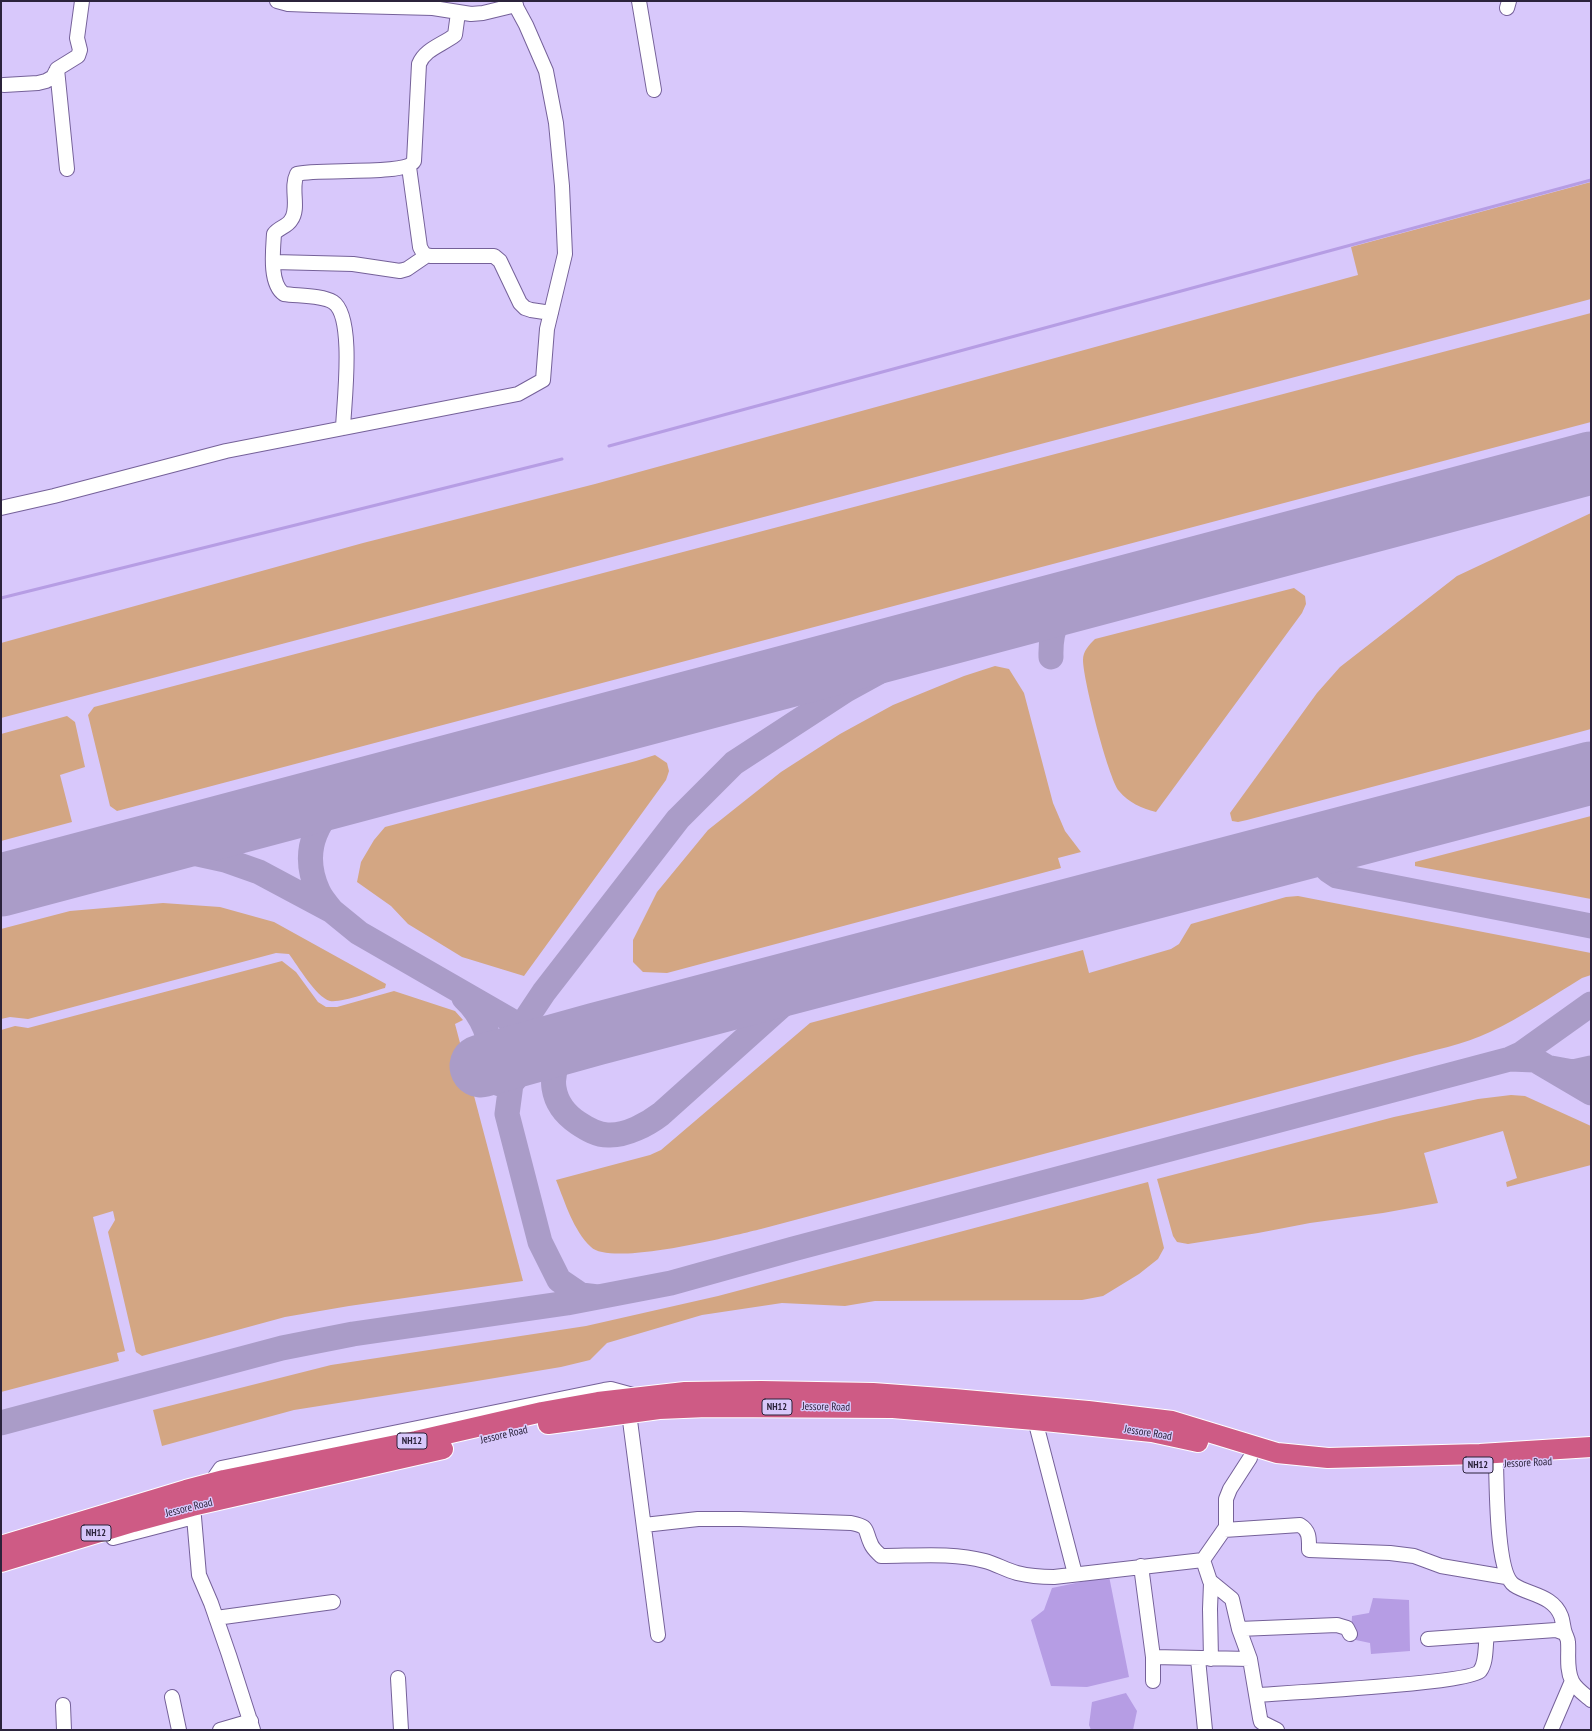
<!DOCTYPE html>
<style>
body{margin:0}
#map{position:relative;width:1592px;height:1731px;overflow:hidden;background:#d8c8fb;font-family:"PT Sans Narrow",sans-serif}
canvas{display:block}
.frame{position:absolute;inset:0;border:2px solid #2b233b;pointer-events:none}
</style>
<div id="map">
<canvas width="1592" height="1731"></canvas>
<div class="frame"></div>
</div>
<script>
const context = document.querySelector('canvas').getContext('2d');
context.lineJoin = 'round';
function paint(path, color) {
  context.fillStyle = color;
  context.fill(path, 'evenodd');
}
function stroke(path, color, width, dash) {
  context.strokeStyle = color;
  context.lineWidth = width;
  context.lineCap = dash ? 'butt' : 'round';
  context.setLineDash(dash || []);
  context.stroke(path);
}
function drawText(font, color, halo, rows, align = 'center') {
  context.font = font + ' "PT Sans Narrow",sans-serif';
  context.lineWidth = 3;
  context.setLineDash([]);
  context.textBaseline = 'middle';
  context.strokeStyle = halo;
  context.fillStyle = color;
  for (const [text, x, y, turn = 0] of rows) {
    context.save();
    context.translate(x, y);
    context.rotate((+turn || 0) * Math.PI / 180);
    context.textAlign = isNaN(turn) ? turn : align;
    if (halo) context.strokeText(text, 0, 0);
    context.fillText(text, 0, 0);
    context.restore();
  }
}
const green = new Path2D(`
 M1591,182V299L1,718V643L363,543L595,484L1358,275L1351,247Z
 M1591,313V422L117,811L110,806L88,715L94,707Z
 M1591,513V729L1247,820L1238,822L1232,821L1230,813L1317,693L1340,667L1457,576Z
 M1294,588L1305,596L1306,604L1302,613L1156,812C1141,808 1129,803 1119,791C1108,777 1083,679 1083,660C1083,651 1089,645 1095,639Z
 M995,666L1009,669L1024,693L1053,803L1065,831L1081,852L1058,858L1061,868L667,973L643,972L633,962V940L657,892L708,830L781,772L840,734L893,705L964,676Z
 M67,716L75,722L85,767L60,775L72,822L1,841V734Z
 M655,755L667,763L669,771L666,780L524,976L462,957L408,924L391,906L357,882L361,862L374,840L385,827L636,761Z
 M1591,816V899L1415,866V862Z
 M1298,896L1591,953V975L1582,978C1551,997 1522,1017 1490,1032C1465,1044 1431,1051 1405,1058L761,1229C732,1236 611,1267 591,1247C573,1230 565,1202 556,1180L650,1155L661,1150L810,1023L1083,950L1089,973L1171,949L1179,944L1191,924L1286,897Z
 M163,903L220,907L274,922L386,984L385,988C374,991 341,1003 330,1001C316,997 298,966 289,954L276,953L28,1019L10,1017L1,1019V929L70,911Z
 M282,961L296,972L318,1002L326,1007H337L394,991L455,1011L463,1020L455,1024L523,1281L349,1306L285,1317L142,1356L136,1352L108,1232L115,1220L113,1211L93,1217L125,1351L117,1353L119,1361L1,1392V1030L15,1026L28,1028Z
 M1511,1095L1525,1096L1591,1126V1165L1507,1187L1506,1182L1517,1178L1503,1131L1424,1153L1438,1203L1383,1213L1310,1223L1258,1233L1188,1244L1177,1242L1173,1236L1157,1179L1394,1117L1478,1099Z
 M1148,1182L1164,1248L1158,1259L1139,1274L1103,1296L1082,1300L875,1301L845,1306L782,1303L702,1315L607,1343L590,1360L561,1367L471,1382L294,1410L162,1446L153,1410L331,1365L586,1326L718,1296Z`);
const water = new Path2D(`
 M1109,1576L1129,1677L1087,1687L1051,1686L1031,1620L1044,1610L1052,1588Z
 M1373,1598L1409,1600L1410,1651L1371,1654L1370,1643L1351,1639L1352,1616L1369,1613Z
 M1126,1693L1137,1711L1133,1730H1091L1089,1725L1092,1702Z`);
const stream = new Path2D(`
 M609,446L1591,180
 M1,598L562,459`);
const taxiway = new Path2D(`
 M1051,657C1050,624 1059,613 1086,597
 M1367,832L1333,846L1328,857V870L1337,876L1591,926
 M128,852L168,849L193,853L225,860L259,872L332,911L359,933L524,1028C551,1037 568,1037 596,1034
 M332,911C327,905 321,898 318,891C299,849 318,814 353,792
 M464,998C488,1020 490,1045 497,1075
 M593,1035C585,1039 576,1042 569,1049C544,1072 551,1105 578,1123C587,1129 597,1135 608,1135C626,1136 648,1124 661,1114L787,1001L815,980L859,965
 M574,1040L531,1059L511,1084L507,1114L540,1242L559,1280L581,1295L598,1297
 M1510,1059L1535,1060L1591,1093
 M1551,1068L1573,1072L1591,1068
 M500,1084L502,1055L544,992L678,819L734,763L846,690L908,656L981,625
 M1,1423L282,1348L353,1334L567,1303L671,1283L793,1249L1510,1059L1521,1054L1591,1004`);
const runway = new Path2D(`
 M1,885L1591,463
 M481,1066L596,1034L1591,773`);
const minor = new Path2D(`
 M277,1L288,4L314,5L433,8L471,14L483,13L516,5
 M639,1L654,90
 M1507,8L1509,1
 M57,69L67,169
 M4,85L38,83L46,81L53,77L57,69L78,56L80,50L77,38L82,1
 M409,167L420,247C423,253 424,255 431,256H494L500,261L520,303L525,308L531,310L551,313
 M274,262L353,264L400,271L407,269L426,256
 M343,428C344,402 355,316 333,302C322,295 297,296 284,294C269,284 273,250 274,234C279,227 287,227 291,220C300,208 290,188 297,174C316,168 407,176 414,161L419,64C425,49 442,45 455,35L458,13
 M1,508L54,496L226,451L518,394L543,380L547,329L565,254L562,186L556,123L546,71L526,25L513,1
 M629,1413L658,1635
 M1035,1420L1075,1574
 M1496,1464C1497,1487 1496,1573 1514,1585C1529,1595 1553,1595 1561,1616C1563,1621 1563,1628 1565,1633C1566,1636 1568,1639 1568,1642C1569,1654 1566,1669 1572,1681C1575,1688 1585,1695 1591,1700
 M210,1484L221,1468L604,1390L611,1389L633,1395
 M190,1498L194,1517L199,1575L211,1603L229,1655L253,1730
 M644,1525L698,1519H740L851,1523C870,1527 864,1529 871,1544C873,1549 877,1552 881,1556C915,1556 952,1552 985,1561C996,1564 1006,1570 1017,1573C1029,1576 1041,1577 1054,1577L1203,1560L1226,1527V1499L1230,1489L1250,1458
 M1224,1530L1300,1525C1310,1531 1309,1539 1309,1550L1390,1553L1414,1556L1441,1566L1506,1577
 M113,1538L194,1517
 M1203,1560L1210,1581L1232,1599L1239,1629L1250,1659L1260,1718L1261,1722L1277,1730
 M1141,1566L1153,1657V1681
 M216,1618L333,1602
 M1239,1629L1337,1625L1347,1628L1350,1634
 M1428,1639L1556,1630L1564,1633
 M1153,1657L1250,1659
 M1198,1659L1205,1730
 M1211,1659L1210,1609L1211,1583
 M398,1678L401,1730
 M1257,1695C1285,1693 1470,1683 1480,1671C1487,1662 1485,1645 1487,1635
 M172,1697L179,1730
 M63,1705L64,1730
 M220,1730L251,1721
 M1551,1730L1572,1681`);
const highway = new Path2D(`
 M548,1424L659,1409L707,1407L893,1408L1035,1420L1152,1432L1198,1442
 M1,1546L186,1490L224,1480L416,1441L542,1412L598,1402L685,1392L761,1391L873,1393L954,1399L1088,1411L1172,1421L1277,1453L1328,1458L1480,1454L1591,1447
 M1,1562L133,1522L192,1506L443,1449`);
const shields = [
 [777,1407,30],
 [412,1441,30],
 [1478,1465,30],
 [96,1533,30]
];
const shieldNames = [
 ["NH12",777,1407],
 ["NH12",412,1441],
 ["NH12",1478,1465],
 ["NH12",96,1533]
];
const streetNames = [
 ["Jessore Road",826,1407,1],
 ["Jessore Road",1148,1433,9],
 ["Jessore Road",504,1435,-13],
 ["Jessore Road",1528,1463,-3],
 ["Jessore Road",189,1508,-14]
];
paint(green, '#d3a683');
paint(water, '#b69de4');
stroke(stream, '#b69de4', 3);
stroke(taxiway, '#aa9cc8', 25);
stroke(runway, '#aa9cc8', 63);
stroke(minor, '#756199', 16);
stroke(highway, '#fff', 22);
stroke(minor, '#fff', 14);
stroke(highway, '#ce5b85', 20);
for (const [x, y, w] of shields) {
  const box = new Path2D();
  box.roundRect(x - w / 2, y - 8, w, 16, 3);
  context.fillStyle = '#d8c8fb';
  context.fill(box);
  stroke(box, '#2b233b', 1);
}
drawText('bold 10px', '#2b233b', null, shieldNames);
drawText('11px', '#2b233b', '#d8c8fb', streetNames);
</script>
